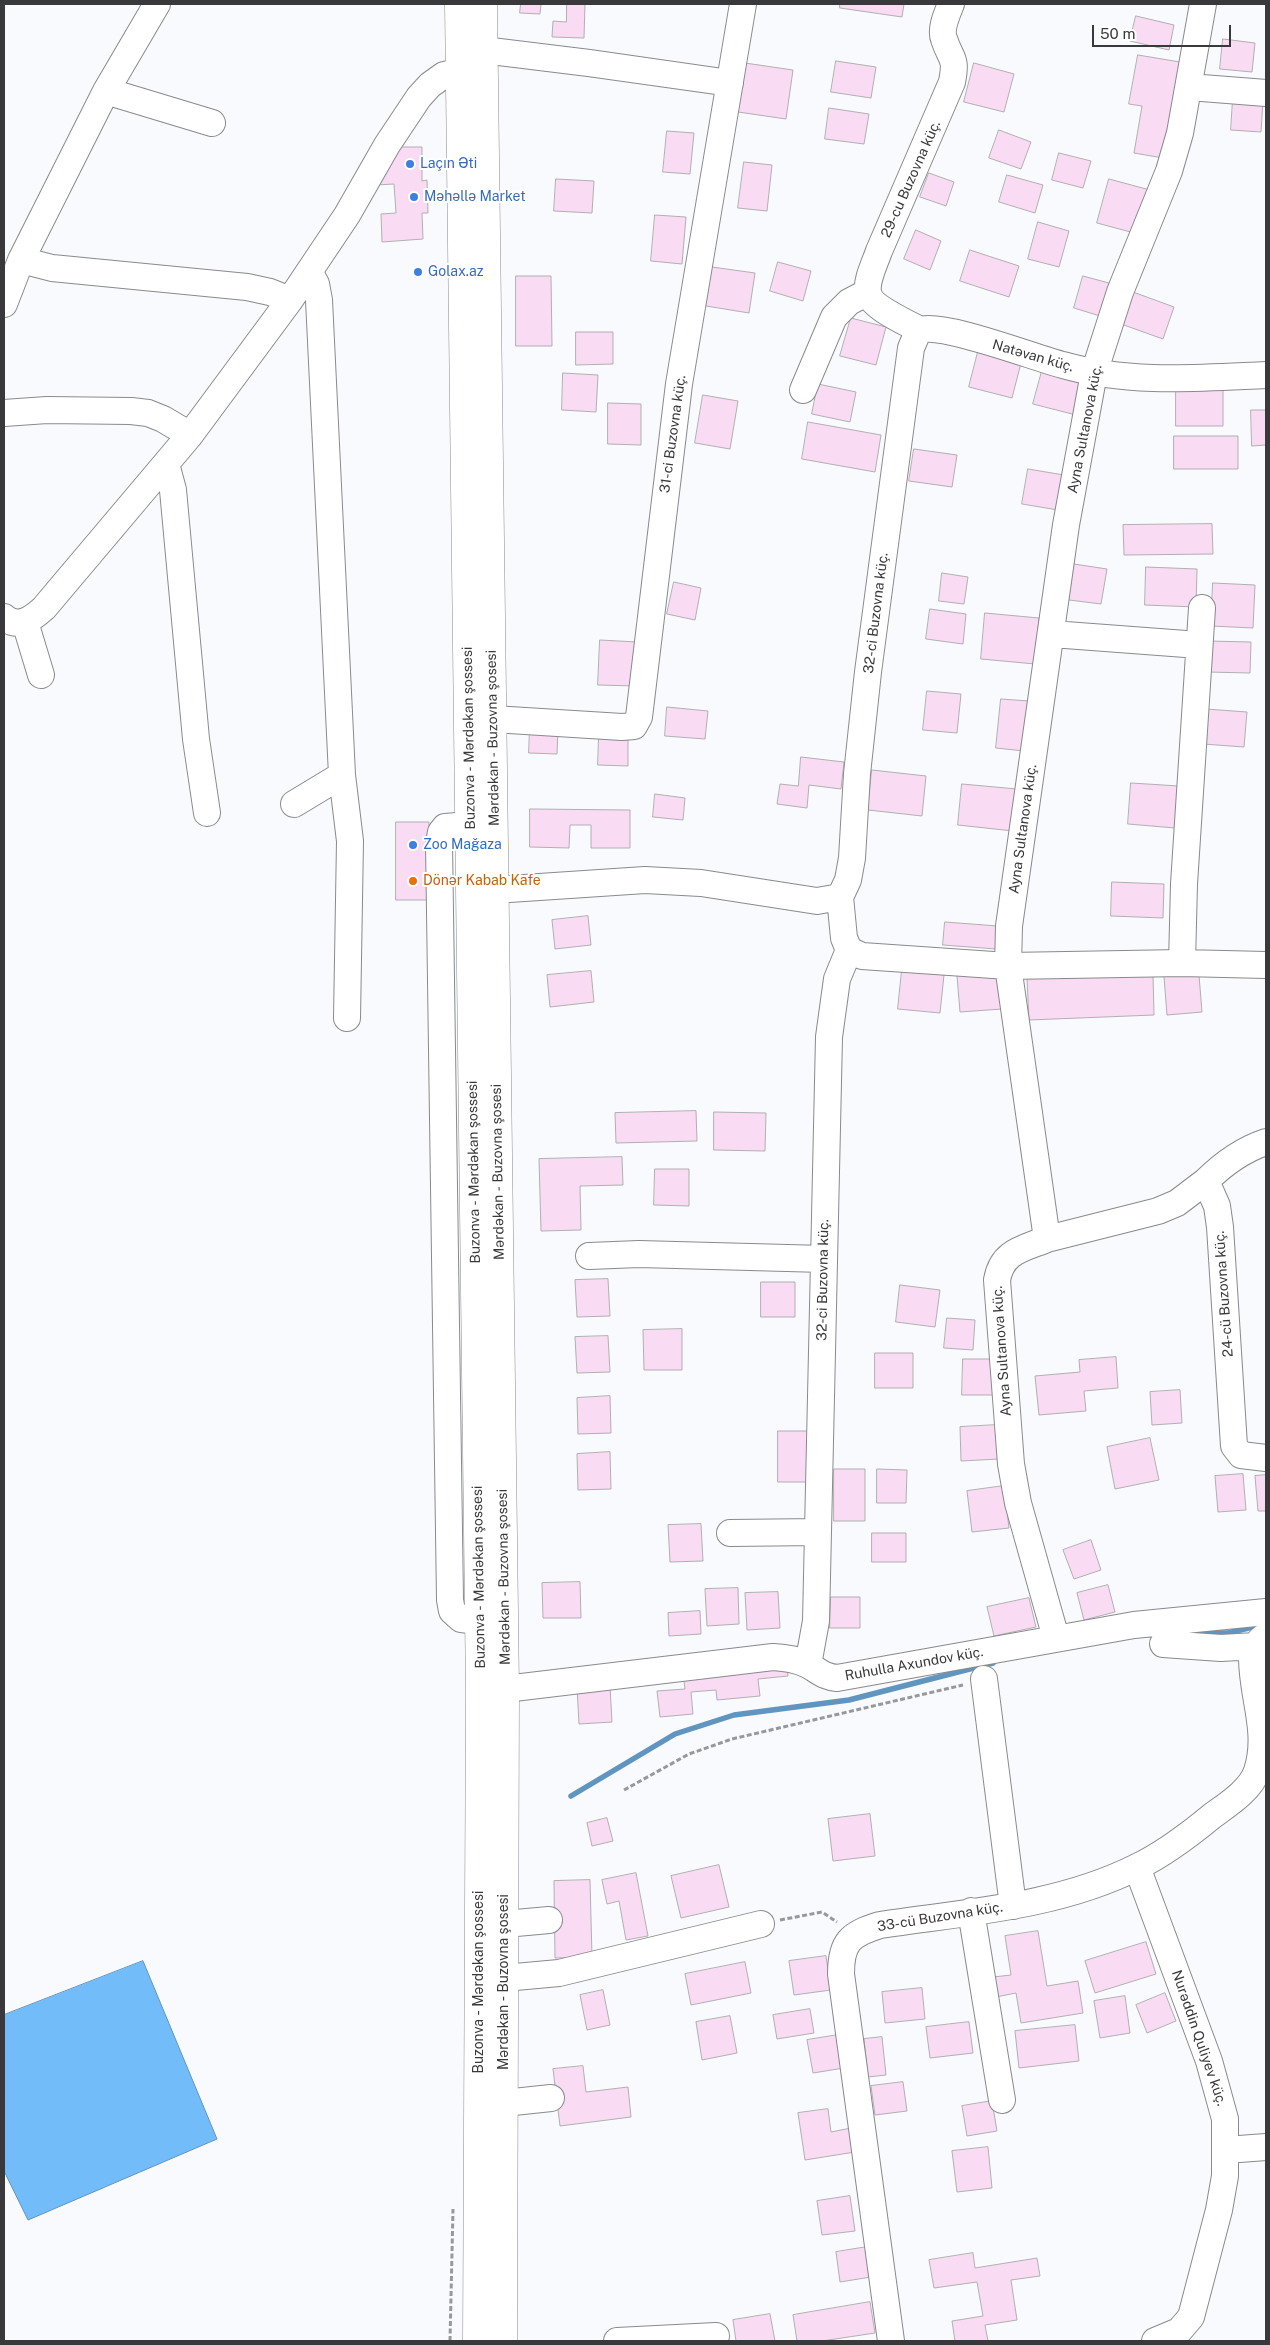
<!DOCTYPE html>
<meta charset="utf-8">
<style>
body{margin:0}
#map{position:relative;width:1270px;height:2345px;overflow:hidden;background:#f8fafd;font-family:"Public Sans",sans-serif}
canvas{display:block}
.frame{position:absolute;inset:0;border:5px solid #39393b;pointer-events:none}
.scale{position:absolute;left:1092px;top:25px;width:139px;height:22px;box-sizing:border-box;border:2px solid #39393b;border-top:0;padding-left:6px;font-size:15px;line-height:18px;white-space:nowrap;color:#39393b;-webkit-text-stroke:4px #fff;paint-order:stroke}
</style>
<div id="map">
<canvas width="1270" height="2345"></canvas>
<div class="frame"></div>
<div class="scale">50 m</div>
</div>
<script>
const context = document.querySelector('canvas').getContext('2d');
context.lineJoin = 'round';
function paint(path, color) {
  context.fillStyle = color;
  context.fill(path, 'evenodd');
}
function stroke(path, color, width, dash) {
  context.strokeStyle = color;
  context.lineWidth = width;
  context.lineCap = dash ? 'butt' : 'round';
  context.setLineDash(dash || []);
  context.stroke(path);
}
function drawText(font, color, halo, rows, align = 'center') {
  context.font = font + ' "Public Sans",sans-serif';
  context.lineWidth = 4;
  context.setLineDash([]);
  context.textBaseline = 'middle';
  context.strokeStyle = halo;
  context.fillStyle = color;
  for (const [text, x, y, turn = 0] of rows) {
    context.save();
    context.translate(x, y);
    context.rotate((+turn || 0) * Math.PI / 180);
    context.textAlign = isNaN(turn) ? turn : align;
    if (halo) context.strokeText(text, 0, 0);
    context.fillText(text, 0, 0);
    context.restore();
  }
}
const water = new Path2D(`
 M143,1961L217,2139L28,2220L4,2171V2015Z`);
const stream = new Path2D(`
 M1184,1633H1228L1261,1625
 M571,1796L675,1734L734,1715L849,1700L993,1663`);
const building = new Path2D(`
 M521,4H541L540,14L520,13Z
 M567,4H585L584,38L552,37L553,21L566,22Z
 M840,4H904L902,17L840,8Z
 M1136,16L1174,25L1169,50L1130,41Z
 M1223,39L1255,43L1252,72L1220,69Z
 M1138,55L1180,62L1163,158L1134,153L1142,106L1129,104Z
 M836,61L876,67L871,98L831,92Z
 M745,63L793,70L786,119L738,112Z
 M974,63L1014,74L1004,112L964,102Z
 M1233,99L1263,101L1261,132L1231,130Z
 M829,108L869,114L864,144L825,139Z
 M999,130L1031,142L1021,169L989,158Z
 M667,131L694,133L690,174L663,172Z
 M395,147H422V181L427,180L428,213H422L423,239L382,242L381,214L396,213L394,184L376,185Z
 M1059,153L1091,161L1083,188L1052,180Z
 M744,162L772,165L767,211L738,208Z
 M929,173L954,182L946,206L920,197Z
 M1007,175L1043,185L1035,213L999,202Z
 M556,179L594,181L592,213L554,211Z
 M1109,179L1150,190L1138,234L1097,223Z
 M655,215L686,217L682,264L651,261Z
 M1038,222L1069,231L1059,267L1028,259Z
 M916,230L941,241L930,270L904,259Z
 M970,250L1019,266L1009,297L960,281Z
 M778,262L811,271L803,301L770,291Z
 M712,267L755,273L749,313L706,306Z
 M516,276H551L552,346H516Z
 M1083,276L1109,283L1100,316L1074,308Z
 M1133,292L1174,307L1163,339L1121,324Z
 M851,318L886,327L876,365L840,356Z
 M576,332H613V364L576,365Z
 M978,352L1021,363L1012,398L969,387Z
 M1042,371L1084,382L1076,415L1033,404Z
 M563,373L598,375L596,412L562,410Z
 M818,384L856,392L850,422L812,414Z
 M1176,387H1223V426H1176Z
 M703,395L738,401L730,449L695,443Z
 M608,403L641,404V445L608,444Z
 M1251,410H1266V445L1252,446Z
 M808,422L881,435L875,472L802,459Z
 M1174,436H1238V469H1174Z
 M914,449L957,455L952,487L909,481Z
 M1028,469L1064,475L1058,510L1022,504Z
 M1212,524L1213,554L1124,555L1123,525Z
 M1074,564L1107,569L1101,604L1069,600Z
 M1146,567L1197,569L1196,607L1145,605Z
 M942,573L968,577L964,604L939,601Z
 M674,582L701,588L695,620L667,614Z
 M1213,583L1255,585L1253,628L1211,626Z
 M930,609L966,614L963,644L926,639Z
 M985,613L1039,618L1035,664L981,659Z
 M600,640L637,642L635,686L598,685Z
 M1208,641L1251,642L1250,673L1207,672Z
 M927,691L961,694L957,733L923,730Z
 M1001,699L1029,701L1024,751L996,748Z
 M667,707L708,711L705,739L665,736Z
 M1206,709L1247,712L1244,747L1203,744Z
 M530,727L558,728L557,754L529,753Z
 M599,736L628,737V766L598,765Z
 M801,757L844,762L841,789L809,785L807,808L777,804L780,784L798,786Z
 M872,770L926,776L922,816L868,810Z
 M1131,783L1179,786L1175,828L1128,824Z
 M962,784L1017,789L1013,831L958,825Z
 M655,794L685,798L683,820L653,817Z
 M530,809L630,810V848H591V825H570L569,848L530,847Z
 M396,822H429V900H396Z
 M1112,882L1164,884L1163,918L1111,916Z
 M588,916L591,945L555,949L552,920Z
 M945,922L998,926L996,949L943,945Z
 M902,970L944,975L940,1013L898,1009Z
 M591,971L594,1002L550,1007L547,975Z
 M999,973L1002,1009L960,1012L957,976Z
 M1153,974L1154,1015L1029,1020L1027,979Z
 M1199,975L1202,1012L1167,1015L1164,977Z
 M696,1111L697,1141L616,1143L615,1113Z
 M714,1112L766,1113L765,1151L714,1150Z
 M622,1157L623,1185L580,1186L581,1230L541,1231L539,1159Z
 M655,1169H689V1206L654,1205Z
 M608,1279L610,1316L577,1317L575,1280Z
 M761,1282H795V1317H761Z
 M900,1285L940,1290L935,1327L896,1322Z
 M947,1318L975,1320L973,1350L944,1348Z
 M682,1329V1370H644L643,1330Z
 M608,1336L610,1372L577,1373L575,1337Z
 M875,1353H913V1388H875Z
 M1116,1357L1118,1388L1084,1391L1086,1411L1039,1415L1035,1376L1080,1372L1079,1360Z
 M963,1359H995V1395H962Z
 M1180,1390L1182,1423L1152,1425L1150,1392Z
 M610,1396L611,1433L578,1434L577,1398Z
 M997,1425L999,1459L961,1461L960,1427Z
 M778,1431H809V1482H778Z
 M1150,1438L1159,1480L1115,1489L1107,1447Z
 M610,1452L611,1489L578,1490L577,1454Z
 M834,1469H865V1521H834Z
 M877,1469L907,1470L906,1503H877Z
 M1243,1474L1246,1510L1218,1512L1215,1476Z
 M1266,1475V1511H1258L1255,1476Z
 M1004,1486L1009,1528L972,1532L967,1491Z
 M701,1524L703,1561L670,1562L668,1525Z
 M872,1533H906V1562H872Z
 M1091,1540L1101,1570L1074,1579L1063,1550Z
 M580,1582L581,1618H543L542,1583Z
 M1108,1585L1115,1612L1084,1620L1077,1593Z
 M738,1588L739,1624L707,1626L705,1589Z
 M778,1592L780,1628L747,1630L745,1593Z
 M831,1597H860V1628H830Z
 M1029,1598L1036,1627L994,1636L987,1607Z
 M700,1611L701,1634L669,1636L668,1613Z
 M787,1664L788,1676L758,1679L760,1696L717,1700L716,1690L691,1692L693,1714L660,1717L657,1691L685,1689L683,1674Z
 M610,1686L612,1722L579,1724L577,1687Z
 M870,1814L875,1856L833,1861L828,1819Z
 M607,1818L613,1841L592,1846L587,1823Z
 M719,1865L729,1907L681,1918L671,1876Z
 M636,1873L648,1936L626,1940L619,1901L607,1904L602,1880Z
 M590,1880L592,1957L555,1958L554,1881Z
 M1038,1931L1047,1986L1078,1981L1083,2013L1021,2023L1016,1993L996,1997L993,1977L1011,1975L1005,1936Z
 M1146,1942L1156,1974L1095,1993L1085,1961Z
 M826,1956L831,1990L794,1995L789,1961Z
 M745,1962L751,1993L691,2005L685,1974Z
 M922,1988L925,2019L885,2023L882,1992Z
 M603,1990L610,2025L587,2030L580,1995Z
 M1165,1993L1176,2021L1147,2033L1136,2005Z
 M1125,1996L1130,2033L1100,2038L1094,2001Z
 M810,2009L814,2033L777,2039L773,2015Z
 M730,2016L737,2053L702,2060L696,2022Z
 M969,2022L973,2053L930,2058L926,2027Z
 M1075,2025L1079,2061L1019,2068L1015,2031Z
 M838,2035L844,2068L813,2073L807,2040Z
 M882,2037L886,2075L868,2077L864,2039Z
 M583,2066L586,2092L628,2087L631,2117L560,2126L553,2069Z
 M903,2082L907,2111L875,2115L871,2086Z
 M992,2101L997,2131L967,2136L962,2106Z
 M828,2109L831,2132L851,2128L855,2152L805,2160L798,2113Z
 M988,2147L992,2188L957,2192L952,2151Z
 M850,2196L855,2231L822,2235L817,2201Z
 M867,2247L871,2277L840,2282L836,2252Z
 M973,2253L975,2268L1037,2258L1040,2276L1011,2280L1017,2320L985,2325L988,2341H955L952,2321L983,2316L977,2282L934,2288L929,2260Z
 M870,2302L875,2333L822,2341H797L793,2315Z
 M770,2314L775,2341H736L733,2320Z`);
const path = new Path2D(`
 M624,1790L689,1754L732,1739L963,1685
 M780,1920L822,1912L837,1922
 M450,2341L453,2209`);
const minor = new Path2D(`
 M483,50L589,63L730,83
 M1189,87L1266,93
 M106,91L212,123
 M21,260L52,268L247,287L270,292L290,300
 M310,273L316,284L319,300L342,775L350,841L347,1018
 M4,304L21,260L106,91L157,4
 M920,330C908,323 870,307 868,292C866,280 875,263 879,251L952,82C957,56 951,61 944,39C940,29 947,14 951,4
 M920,330C943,322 1035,358 1063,365C1129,384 1198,378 1266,375
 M803,390L834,317L849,302L868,292
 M4,413L47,410L131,411L148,413L163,419L190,435
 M166,464L173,490L196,739L207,813
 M4,617C18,630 33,618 44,608L190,435L290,300L347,215L387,145L419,97L430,85L444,75L460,71
 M25,622L41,675
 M1052,634L1199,645
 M493,719L622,727L634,726L639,717L679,384L743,4
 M294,804L342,775
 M470,825L445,827L441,832L439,843L450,1600L452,1611L461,1619L479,1621
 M494,890L645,880L701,883L817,901L840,897L848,880L852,858L857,774L868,672L911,348L917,334L920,330
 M849,950L862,956L1008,966L1182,963L1266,965
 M1182,963L1184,884L1202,608
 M1266,1142C1242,1150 1224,1163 1206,1181L1217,1206L1220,1227L1234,1446L1241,1455L1266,1458
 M1047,1239L1158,1211L1177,1203L1206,1181
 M589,1256L639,1254L824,1259
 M730,1533L818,1532
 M1056,1638L1018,1503L1011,1464L997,1280C1002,1251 1023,1249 1047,1239L1008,966L1009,926L1066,525L1094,373L1120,292L1169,171L1180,133L1203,4
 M1163,1644L1221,1648L1256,1646
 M808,1665L816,1621L829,1037L837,979L849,950L844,938L840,897
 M984,1679L1013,1906
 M505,1689L773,1657C785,1658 797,1659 808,1665C819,1671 824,1677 837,1678L1134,1625L1266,1612
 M1137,1867L1209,2061L1225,2119V2176L1219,2210L1191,2317L1179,2331L1155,2341
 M971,1911L1002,2100
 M505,1924L549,1920
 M504,1978L559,1973L761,1924
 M504,2103L551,2098
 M1226,2150L1266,2147
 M617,2341L716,2336
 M891,2341L841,1974C841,1942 850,1934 880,1925C966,1912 1057,1907 1137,1867C1164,1854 1189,1835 1212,1816C1227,1805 1251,1790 1257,1771C1270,1731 1251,1695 1252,1655C1255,1647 1258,1640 1266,1636`);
const major = new Path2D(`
 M459,4L480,1691L477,2341
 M483,4L505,1689L503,2341`);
const markers = [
 [410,164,5,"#3f7fe0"],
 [414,197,5,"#3f7fe0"],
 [418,272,5,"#3f7fe0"],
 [413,845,5,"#3f7fe0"],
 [413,881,5,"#e8710a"]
];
const shopNames = [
 ["Laçın Əti",420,164],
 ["Məhəllə Market",424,197],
 ["Golax.az",428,272],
 ["Zoo Mağaza",423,845]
];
const streetNames = [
 ["29-cu Buzovna küç.",911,179,-66],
 ["Natəvan küç.",1033,356,16],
 ["Ayna Sultanova küç.",1085,429,-79],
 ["31-ci Buzovna küç.",673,434,-82],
 ["32-ci Buzovna küç.",876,613,-83],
 ["Buzonva - Mərdəkan şossesi",469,738,-91],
 ["Mərdəkan - Buzovna şosesi",493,738,-91],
 ["Ayna Sultanova küç.",1023,829,-82],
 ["Buzonva - Mərdəkan şossesi",474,1172,-91],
 ["Mərdəkan - Buzovna şosesi",498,1172,-91],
 ["32-ci Buzovna küç.",823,1280,-89],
 ["24-cü Buzovna küç.",1224,1294,-94],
 ["Ayna Sultanova küç.",1002,1351,-94],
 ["Buzonva - Mərdəkan şossesi",479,1577,-91],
 ["Mərdəkan - Buzovna şosesi",504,1577,-91],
 ["Ruhulla Axundov küç.",914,1664,-10],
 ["33-cü Buzovna küç.",940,1917,-9],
 ["Buzonva - Mərdəkan şossesi",479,1982,-90],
 ["Mərdəkan - Buzovna şosesi",504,1982,-90],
 ["Nurəddin Quliyev küç.",1199,2038,71]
];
const foodNames = [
 ["Dönər Kabab Kafe",423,881]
];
paint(water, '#71bcf9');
stroke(water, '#6095c0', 1);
stroke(stream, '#6095c0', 5.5);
paint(building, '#f9dbf3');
stroke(building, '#b1afb1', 1);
stroke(minor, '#898a8d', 28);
stroke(major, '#898a8d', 29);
stroke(path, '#97989b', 3, [5, 2.5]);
stroke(minor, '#fff', 26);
stroke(major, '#fff', 28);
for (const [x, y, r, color] of markers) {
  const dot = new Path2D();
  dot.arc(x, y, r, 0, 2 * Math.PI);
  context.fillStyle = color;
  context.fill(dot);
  stroke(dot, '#fff', 2);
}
drawText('14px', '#366cbe', '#fff', shopNames, 'left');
drawText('14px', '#39393b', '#fff', streetNames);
drawText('14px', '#c56008', '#fff', foodNames, 'left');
</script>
